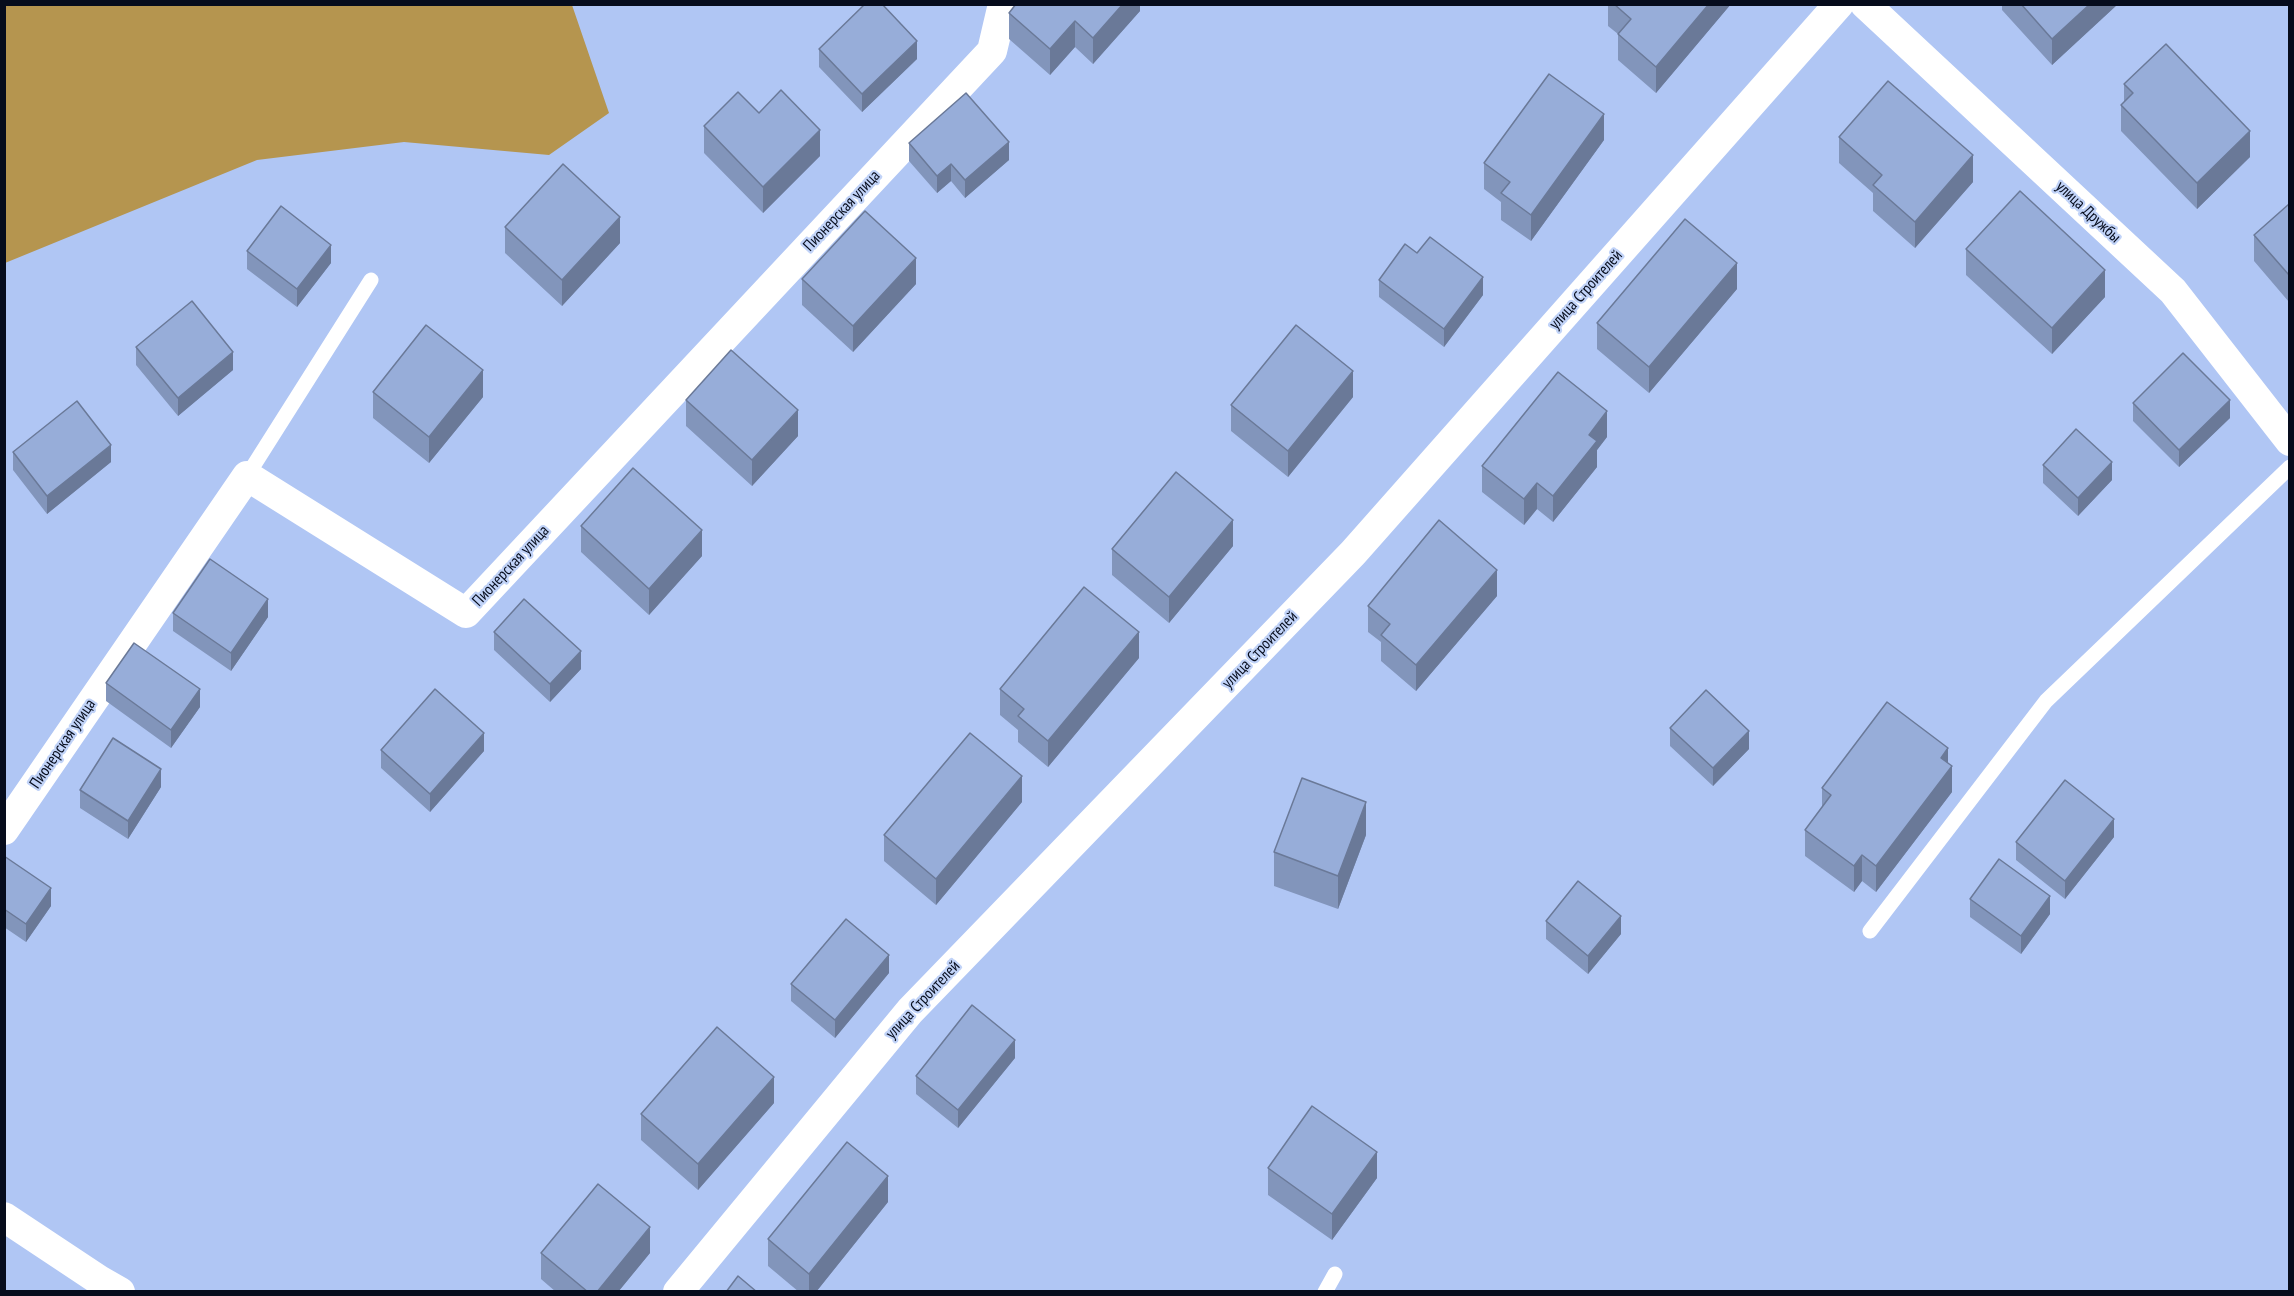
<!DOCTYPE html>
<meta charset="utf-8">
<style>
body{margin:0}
#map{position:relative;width:2294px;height:1296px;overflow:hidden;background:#b0c6f4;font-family:"PT Sans Narrow",sans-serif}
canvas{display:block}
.frame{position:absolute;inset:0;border:6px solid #060c1c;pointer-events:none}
</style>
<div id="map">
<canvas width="2294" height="1296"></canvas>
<div class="frame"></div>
</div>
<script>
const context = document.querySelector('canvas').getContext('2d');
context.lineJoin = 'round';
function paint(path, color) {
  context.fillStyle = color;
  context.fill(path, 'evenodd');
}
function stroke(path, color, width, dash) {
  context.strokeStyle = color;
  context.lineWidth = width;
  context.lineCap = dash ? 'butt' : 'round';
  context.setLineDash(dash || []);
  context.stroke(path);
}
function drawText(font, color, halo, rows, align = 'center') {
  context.font = font + ' "PT Sans Narrow",sans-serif';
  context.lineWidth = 4.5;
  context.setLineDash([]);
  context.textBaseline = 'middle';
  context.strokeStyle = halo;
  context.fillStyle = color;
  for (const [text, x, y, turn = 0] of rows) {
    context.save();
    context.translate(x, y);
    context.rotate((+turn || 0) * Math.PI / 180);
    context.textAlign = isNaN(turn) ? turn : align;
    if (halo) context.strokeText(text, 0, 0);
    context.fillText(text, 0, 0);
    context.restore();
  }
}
const green = new Path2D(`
 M5,4L572,5L609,113L549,155L404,142L257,160L5,263Z`);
const service = new Path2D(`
 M247,476L371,280
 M1870,931L2046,701L2290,467
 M1325,1292L1335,1274`);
const minor = new Path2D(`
 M1865,4L2173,291L2290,441
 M4,830L247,476L466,613L992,51L1003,4
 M4,1217L99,1280L120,1292
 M678,1292L910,1011L1353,553L1839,4`);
const wall = new Path2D(`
 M1140,4V11L1093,64L1075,47L1050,75L1009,39V13Z
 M1608,4H1731L1656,93L1618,60V34L1608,26Z
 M2002,4H2118L2052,65L2002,10Z
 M819,49L917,59L862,112L819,67Z
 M2124,84L2250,157L2197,209L2121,131V105L2124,102Z
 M759,113L820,156L763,213L704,153V126Z
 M1839,137L1973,182L1915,248L1873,211V193L1839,163Z
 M1604,140L1531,241L1501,220V202L1484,189V163Z
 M909,143L1009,160L965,198L951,181L937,193L909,161Z
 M2289,204V302L2254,261V235Z
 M505,227L620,243L562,306L505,253Z
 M1966,249L2105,297L2052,354L1966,275Z
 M247,251L331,263L297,307L247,269Z
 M802,279L916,284L853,352L802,305Z
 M1379,280L1483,295L1444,347L1379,297Z
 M1737,289L1649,393L1597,349V323Z
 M136,347L233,370L178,416L136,365Z
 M373,392L483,397L429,463L373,418Z
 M1353,397L1288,477L1231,431V405Z
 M686,400L798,436L752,486L686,426Z
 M2133,403L2230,418L2179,467L2133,421Z
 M1607,437L1597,450V467L1553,522L1537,509L1524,525L1482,492V466Z
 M13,452L111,462L47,514L13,470Z
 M2043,465L2112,480L2078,516L2043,483Z
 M581,526L702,556L649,615L581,552Z
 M1233,546L1169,623L1112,575V549Z
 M1497,596L1416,691L1381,661V642L1368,632V606Z
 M173,613L268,617L231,671L173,631Z
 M494,632L581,669L550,702L494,650Z
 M1139,658L1048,767L1018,742V730L1000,715V689Z
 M106,683L200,707L171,748L106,701Z
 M1670,728L1749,749L1713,786L1670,746Z
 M381,750L484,751L430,812L381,768Z
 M1948,763L1952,792L1876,892L1862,881L1854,892L1805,856V830L1822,807V788Z
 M161,787L128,839L80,808V790Z
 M1022,802L936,905L884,861V835Z
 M1366,835L1338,909L1274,886V852Z
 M2114,837L2065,899L2016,860V842Z
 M4,856L51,906L26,942L4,927Z
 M1970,899L2050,914L2021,954L1970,917Z
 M1546,921L1621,934L1588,974L1546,939Z
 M889,973L835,1038L791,1001V984Z
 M1015,1058L958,1128L916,1094V1076Z
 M774,1103L698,1190L641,1140V1114Z
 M1268,1168L1377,1178L1332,1240L1268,1195Z
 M888,1202L816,1292H799L768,1266V1239Z
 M541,1253H650L618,1292H556L541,1279Z`);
const shadedWall = new Path2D(`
 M1123,4H1140V11L1093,64V38Z
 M1709,4H1731L1656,93V67Z
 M2090,4H2118L2052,65V39Z
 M1075,21V47L1050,75V49Z
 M917,41V59L862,112V94Z
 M1604,114V140L1531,241V215Z
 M820,130V156L763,213V187Z
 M2250,131V157L2197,209V183Z
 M1009,142V160L965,198V180Z
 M1973,155V182L1915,248V222Z
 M951,164V181L937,193V176Z
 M620,217V243L562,306V280Z
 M331,245V263L297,307V289Z
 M916,258V284L853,352V326Z
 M1737,263V289L1649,393V367Z
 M2105,270V297L2052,354V328Z
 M1483,277V295L1444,347V329Z
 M233,352V370L178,416V398Z
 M483,370V397L429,463V437Z
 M1353,371V397L1288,477V451Z
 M2230,400V418L2179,467V450Z
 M798,410V436L752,486V460Z
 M1607,411V437L1597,450V467L1553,522V496L1589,435Z
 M111,445V462L47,514V496Z
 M2112,462V480L2078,516V498Z
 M1537,483V509L1524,525V499Z
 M1233,520V546L1169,623V597Z
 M702,530V556L649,615V589Z
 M1497,570V596L1416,691V665Z
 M268,599V617L231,671V653Z
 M1139,632V658L1048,767V741Z
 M581,651V669L550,702V684Z
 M200,689V707L171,748V730Z
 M1749,731V749L1713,786V768Z
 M484,733V751L430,812V794Z
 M1948,748V771L1952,766V792L1876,892V866L1941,758Z
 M161,769V787L128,839V821Z
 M1022,776V802L936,905V879Z
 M1366,802V835L1338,909V876Z
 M2114,819V837L2065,899V881Z
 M1862,855V881L1854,892V866Z
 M51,888V906L26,942V924Z
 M2050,896V914L2021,954V936Z
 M1621,916V934L1588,974V956Z
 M889,955V973L835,1038V1020Z
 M1015,1040V1058L958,1128V1110Z
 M774,1077V1103L698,1190V1164Z
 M1377,1152V1178L1332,1240V1214Z
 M888,1176V1202L816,1292H809V1274Z
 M650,1227V1253L618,1292H597Z`);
const building = new Path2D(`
 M865,4H882L917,41L862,94L819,49Z
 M1016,4H1123L1093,38L1075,21L1050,49L1009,13Z
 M1614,4H1709L1656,67L1618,34L1631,19Z
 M2021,4H2090L2052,39Z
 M2166,44L2250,131L2197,183L2121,105L2133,93L2124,84Z
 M1549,74L1604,114L1531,215L1501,193L1510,182L1484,163Z
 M1888,81L1973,155L1915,222L1873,185L1882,175L1839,137Z
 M781,90L820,130L763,187L704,126L738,92L759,113Z
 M966,93L1009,142L965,180L951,164L937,176L909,143Z
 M563,164L620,217L562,280L505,227Z
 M2020,191L2105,270L2052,328L1966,249Z
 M2289,204V275L2254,235Z
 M281,206L331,245L297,289L247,251Z
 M865,211L916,258L853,326L802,279Z
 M1685,219L1737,263L1649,367L1597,323Z
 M1430,237L1483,277L1444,329L1379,280L1405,244L1417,253Z
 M192,301L233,352L178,398L136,347Z
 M426,325L483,370L429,437L373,392Z
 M1296,325L1353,371L1288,451L1231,405Z
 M731,350L798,410L752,460L686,400Z
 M2183,353L2230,400L2179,450L2133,403Z
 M1558,372L1607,411L1589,435L1597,441L1553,496L1537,483L1524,499L1482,466Z
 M77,401L111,445L47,496L13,452Z
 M2076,429L2112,462L2078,498L2043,465Z
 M633,468L702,530L649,589L581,526Z
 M1176,472L1233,520L1169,597L1112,549Z
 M1439,520L1497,570L1416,665L1381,635L1390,624L1368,606Z
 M210,559L268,599L231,653L173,613Z
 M1084,587L1139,632L1048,741L1018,716L1024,709L1000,689Z
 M524,599L581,651L550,684L494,632Z
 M134,643L200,689L171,730L106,683Z
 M435,689L484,733L430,794L381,750Z
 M1706,690L1749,731L1713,768L1670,728Z
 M1887,702L1948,748L1941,758L1952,766L1876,866L1862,855L1854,866L1805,830L1831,795L1822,788Z
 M970,733L1022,776L936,879L884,835Z
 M113,738L161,769L128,821L80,790Z
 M1302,778L1366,802L1338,876L1274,852Z
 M2065,780L2114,819L2065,881L2016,842Z
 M4,856L51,888L26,924L4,909Z
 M1999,859L2050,896L2021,936L1970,899Z
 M1578,881L1621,916L1588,956L1546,921Z
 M846,919L889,955L835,1020L791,984Z
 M972,1005L1015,1040L958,1110L916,1076Z
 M717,1027L774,1077L698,1164L641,1114Z
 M1312,1106L1377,1152L1332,1214L1268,1168Z
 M847,1142L888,1176L809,1274L768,1239Z
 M598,1184L650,1227L597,1292H588L541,1253Z
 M738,1276L757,1292H726Z`);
const streetNames = [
 ["Пионерская улица",842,211,-47],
 ["улица Дружбы",2088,212,43],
 ["улица Строителей",1586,290,-48],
 ["Пионерская улица",511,566,-47],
 ["улица Строителей",1260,650,-46],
 ["Пионерская улица",63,744,-56],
 ["улица Строителей",923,1000,-47]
];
paint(green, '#b5954f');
stroke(service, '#fff', 15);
stroke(minor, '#fff', 30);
paint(wall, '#8295bb');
paint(shadedWall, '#6a7998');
paint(building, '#97add9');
stroke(building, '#6a7998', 1.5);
drawText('16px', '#060c1c', '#c1d3f8', streetNames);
</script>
